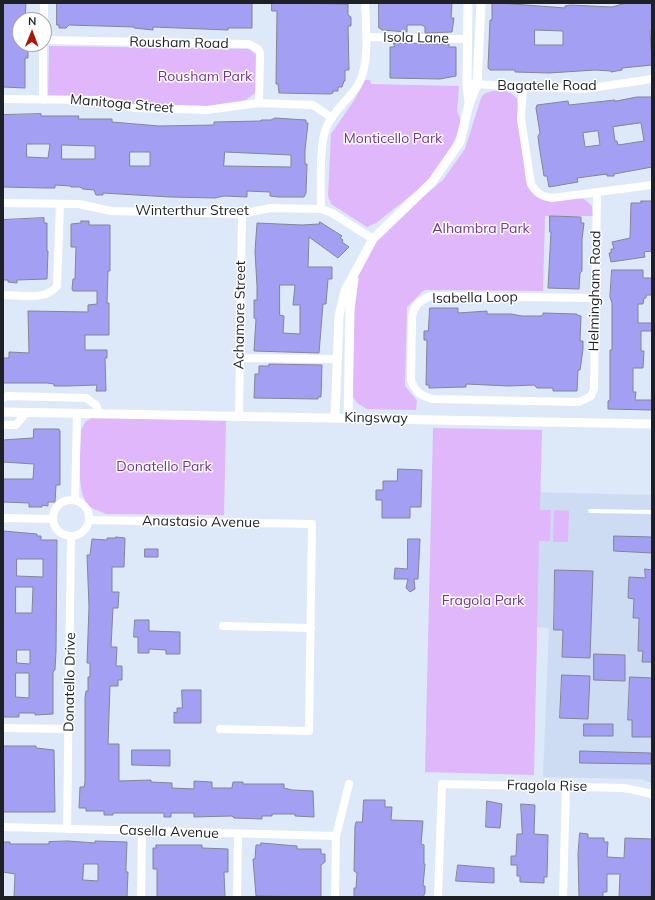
<!DOCTYPE html>
<style>
body{margin:0}
#map{position:relative;width:655px;height:900px;overflow:hidden;background:#dde8f8;font-family:Mulish,sans-serif}
canvas{display:block}
.frame{position:absolute;inset:0;border:4px solid #1d2126;pointer-events:none}
.north{position:absolute;left:12px;top:12px;width:40px;height:40px;box-sizing:border-box;background:#fff;border:1px solid #a5a6a8;border-radius:50%;rotate:1deg;font-size:11px;font-weight:700;line-height:16px;text-align:center;color:#1d2126}
.north::after{content:'';display:block;margin:auto;width:14px;height:18px;background:#a91807;clip-path:polygon(50% 0,100% 100%,50% 72%,0 100%)}
</style>
<div id="map">
<canvas width="655" height="900"></canvas>
<div class="frame"></div>
<div class="north">N</div>
</div>
<script>
const context = document.querySelector('canvas').getContext('2d');
context.lineJoin = 'round';
function paint(path, color) {
  context.fillStyle = color;
  context.fill(path, 'evenodd');
}
function stroke(path, color, width, dash) {
  context.strokeStyle = color;
  context.lineWidth = width;
  context.lineCap = dash ? 'butt' : 'round';
  context.setLineDash(dash || []);
  context.stroke(path);
}
function drawText(font, color, halo, rows, align = 'center') {
  context.font = font + ' Mulish,sans-serif';
  context.lineWidth = 3;
  context.setLineDash([]);
  context.textBaseline = 'middle';
  context.strokeStyle = halo;
  context.fillStyle = color;
  for (const [text, x, y, turn = 0] of rows) {
    context.save();
    context.translate(x, y);
    context.rotate((+turn || 0) * Math.PI / 180);
    context.textAlign = isNaN(turn) ? turn : align;
    if (halo) context.strokeText(text, 0, 0);
    context.fillText(text, 0, 0);
    context.restore();
  }
}
const built = new Path2D(`
 M526,492L652,495V783L639,779L543,777L549,628L532,627Z`);
const green = new Path2D(`
 M49,46L249,49L256,55V89L255,93L246,100L208,106L134,104L104,97L48,96Z
 M365,80H370L371,84L459,86L457,111L461,122L456,137L443,164L429,181L376,223L367,227L331,204L328,196L331,134L355,99Z
 M492,91C502,91 511,90 517,99L526,182C541,210 560,196 584,199L592,206L593,216H545L543,291L425,290L422,292L407,307L405,386L417,401L416,410L367,409L357,403L351,394L354,274L373,239L443,180L465,149L481,98L484,94Z
 M94,417L226,421L224,515L106,514C101,511 94,510 89,506C75,493 81,448 81,430L86,421Z
 M433,428L542,430L540,510H551L550,541H539L534,775L425,772Z
 M554,510L569,511L568,542H553Z`);
const building = new Path2D(`
 M3,3H26L25,20H20V45H26L28,48V58H25V88L3,87Z
 M57,3H252V28H228V30L153,27V30L134,28V27L69,25L66,28H59V25H57Z
 M272,3L348,4V15L351,17V26H348L349,70H345V81H344L342,87H338V91H333V93L330,94L279,93L278,84H276L277,11H272Z
 M379,3H452L451,18H454L452,32L425,33V27L422,25H407V32L382,30L379,28Z
 M500,3L565,8V6L570,5L612,7L626,3H652V30L650,31L652,65L622,68V70L611,72V71L595,70L549,73L515,72V70H490L488,68L490,20H492V4ZM535,30L563,31V45H535Z
 M394,43L449,44V47H456V76L440,79L390,78V47H394Z
 M637,97H652V167L614,174V176H607V174L577,178L578,182L549,187L547,176H544L539,145L538,136L540,133L536,108L537,105L568,101L569,105L615,100V101ZM641,123L644,141L618,145L617,141H615L613,127ZM598,131L600,145L585,147L583,133Z
 M41,114V116H79L78,119H112V122L159,126L214,125V122L261,121V120H271L275,118L306,120V123H308L305,150V164H307L306,193L304,197H278L270,196V192L247,191V197L224,196L215,198L170,197L103,193V195H96L94,190L83,189L80,187H71V186L55,185V188H45L3,187V115ZM27,144H50L48,158L27,157ZM62,145L95,146V159H62ZM130,152H150V166H130ZM225,152L291,155V167L224,166Z
 M641,201H652V251L644,252L645,257L611,262L609,253H611V249H614L612,242L630,238L631,203H641Z
 M550,216L581,217V223H584L582,239V271L580,273L579,289L548,288L551,232H550Z
 M44,218V223H47V251H48L47,279L17,280V283L8,282V280H3V220Z
 M81,221H89V225H110V271H108L107,303H109V335H85V350H107V358H105L106,391H96L97,385L68,386H54V384L47,383H3V358H9V352L29,353L28,311L88,312V305L97,304V291H73L72,289L73,279H75L76,247H71V224L81,223Z
 M320,222L342,236L340,238L343,240L342,242L349,247L338,258L309,237L308,267H332V279H328L326,304H323L319,353L254,351L256,319L254,318V300H257V286L255,251L257,223L302,225L319,224ZM280,285H295L293,305H300V334L283,333L284,316L280,315Z
 M612,270H643V278H652V295H646V298H644L643,304H638V323H652V331H641V351H644L643,368H633V392H636L635,400H652V410L608,409V401L610,400V350H612V303L610,297Z
 M430,308H458V313L487,311V314H511L522,316H541L543,315V313L577,314V315L581,316L580,341H583V349L580,370H578L577,391H553V388H537L534,385L509,386L466,384V387L429,388V385H426L427,340H424V331H428Z
 M269,364L322,365L321,397H318V399L254,398L255,374H259V366H269Z
 M34,429H59L60,431V485H56L55,502H48V506L42,505V507H29V503L3,502V479H33L34,464L3,462V440L33,438Z
 M398,469L422,470L421,507H410V518H382V500H376V490H383V481H397Z
 M3,531L37,534V536H41V540H57L56,651L55,670L53,672V714L35,715V713H19V717H3ZM17,559H43V577L17,576ZM16,587H33L32,613H16ZM17,650H30V664L17,663ZM16,673H29V698L16,697Z
 M614,536L652,537V553L614,551Z
 M116,537L125,538L124,567H112V592H119L118,608H113L111,647H117L116,666H122V680H118V686H110L108,744H119V781L151,780V782L172,783V788L194,789V781L212,782V788H232L233,782H243V784H284V788L292,790L313,791L314,817L295,816V814H272V816H262V819L234,818L232,816L194,817V813H171V817H164V813H113V815H104V811H86V808H79L80,787H84L85,782V698L86,691H88V677H90V663H87L89,607L87,555H90L92,539L107,540V538H116Z
 M408,539H420L418,579H414L415,589L410,592L406,588L408,579H394L395,568L407,569Z
 M145,549H158V557H145Z
 M645,569L652,570V662H642L643,651H638L639,618H633L634,599L628,598L629,577L645,578Z
 M555,570L593,571L590,658L562,657L563,630H554Z
 M135,620H149V631L180,632V654H166V650L149,649V653H138V637H134Z
 M594,654L625,655V681L594,680Z
 M562,675L590,676L588,719L560,718Z
 M630,677L652,678V737H632V720H628Z
 M182,690H201V723H174V712L177,713V708H182Z
 M584,724H613V736H584Z
 M3,746H36V748L54,750L55,812H3Z
 M132,750H170V766L132,765Z
 M580,751L651,753V764L580,763Z
 M364,800H385V807H392L391,820L423,821L421,844L424,845V864H425L423,886H425V893L423,897H354V888H356L357,873L354,871L355,826L356,822H362Z
 M487,801L502,804L500,828L486,827Z
 M521,804L535,805L534,834L548,835L547,877H544V883L520,882V876H517V865H511V856H516L517,834H522Z
 M580,833L588,834V838H604V842H608L607,857L624,858L625,838L652,839L651,897H619L620,874H607V892H603V897H579L578,854Z
 M68,841L95,843V841L127,842L126,867V872H128L127,897H14L15,874L3,872V842H10V844H49V842ZM84,864H98V881L83,880Z
 M261,843L297,846V849H321V854H325V862L321,865V897L256,896L253,859H255L256,845H261Z
 M156,845H202V848L228,849V872H224L225,897H157V869H153V848H156Z
 M458,865L494,868V883L456,881Z`);
const service = new Path2D(`
 M590,511L652,512`);
const minor = new Path2D(`
 M44,20V3
 M366,37L466,39
 M44,40L249,44L258,49L260,53L259,103
 M472,84L584,89L652,79
 M523,87L521,119L531,184C536,193 541,196 552,198L652,185
 M3,99L103,100L133,108L207,110L259,103L313,105L332,118
 M43,100V44
 M3,203L79,204L111,211L242,214L270,208L321,209L332,213L373,239
 M321,209C321,188 319,156 324,135C328,115 347,102 358,85C370,65 366,26 365,3
 M3,295C20,295 46,301 57,286L60,204
 M595,298L431,296C420,300 414,305 412,317L411,380C415,392 421,396 433,399L579,402L591,396L594,389L597,193
 M239,358L337,359
 M3,398L7,396L86,398L96,405L100,414
 M239,416L242,214
 M3,425H16L26,413
 M53 518a18 18 0 1 1 36 0a18 18 0 1 1-36 0Z
 M75,500L77,413
 M3,518L53,519
 M89,520L312,524L309,731L220,729
 M223,626L311,628
 M3,728L69,729
 M3,827L336,836
 M67,829L71,536
 M141,897L142,831
 M237,897L238,834
 M335,897L336,836L349,784
 M438,897L442,784L624,788L652,794
 M563,897L566,787`);
const tertiary = new Path2D(`
 M468,3L467,84L469,103
 M3,412L652,424
 M335,417L339,316L345,291L373,239L432,182L460,142L469,104L477,85L481,3
 M348,417L350,310L354,279`);
const streetNames = [
 ["Isola Lane",416,38,1],
 ["Rousham Road",179,43,1],
 ["Bagatelle Road",547,86],
 ["Manitoga Street",122,104,5],
 ["Winterthur Street",192,211],
 ["Helmingham Road",595,291,-89],
 ["Isabella Loop",475,298,-1],
 ["Achamore Street",240,315,-89],
 ["Kingsway",376,418,1],
 ["Anastasio Avenue",201,522,1],
 ["Donatello Drive",70,682,-89],
 ["Fragola Rise",547,786,1],
 ["Casella Avenue",169,832,2]
];
const parkNames = [
 ["Rousham Park",205,77],
 ["Monticello Park",393,139],
 ["Alhambra Park",481,229],
 ["Donatello Park",164,467],
 ["Fragola Park",483,601]
];
paint(built, '#cddcf2');
paint(green, '#dfb7fa');
paint(building, '#a3a0f3');
stroke(building, '#848495', 1);
stroke(service, '#fff', 4);
stroke(minor, '#fff', 8);
stroke(tertiary, '#fff', 9);
drawText('14px', '#1d2126', '#fff', streetNames);
drawText('14px', '#6f358f', '#fff', parkNames);
</script>
